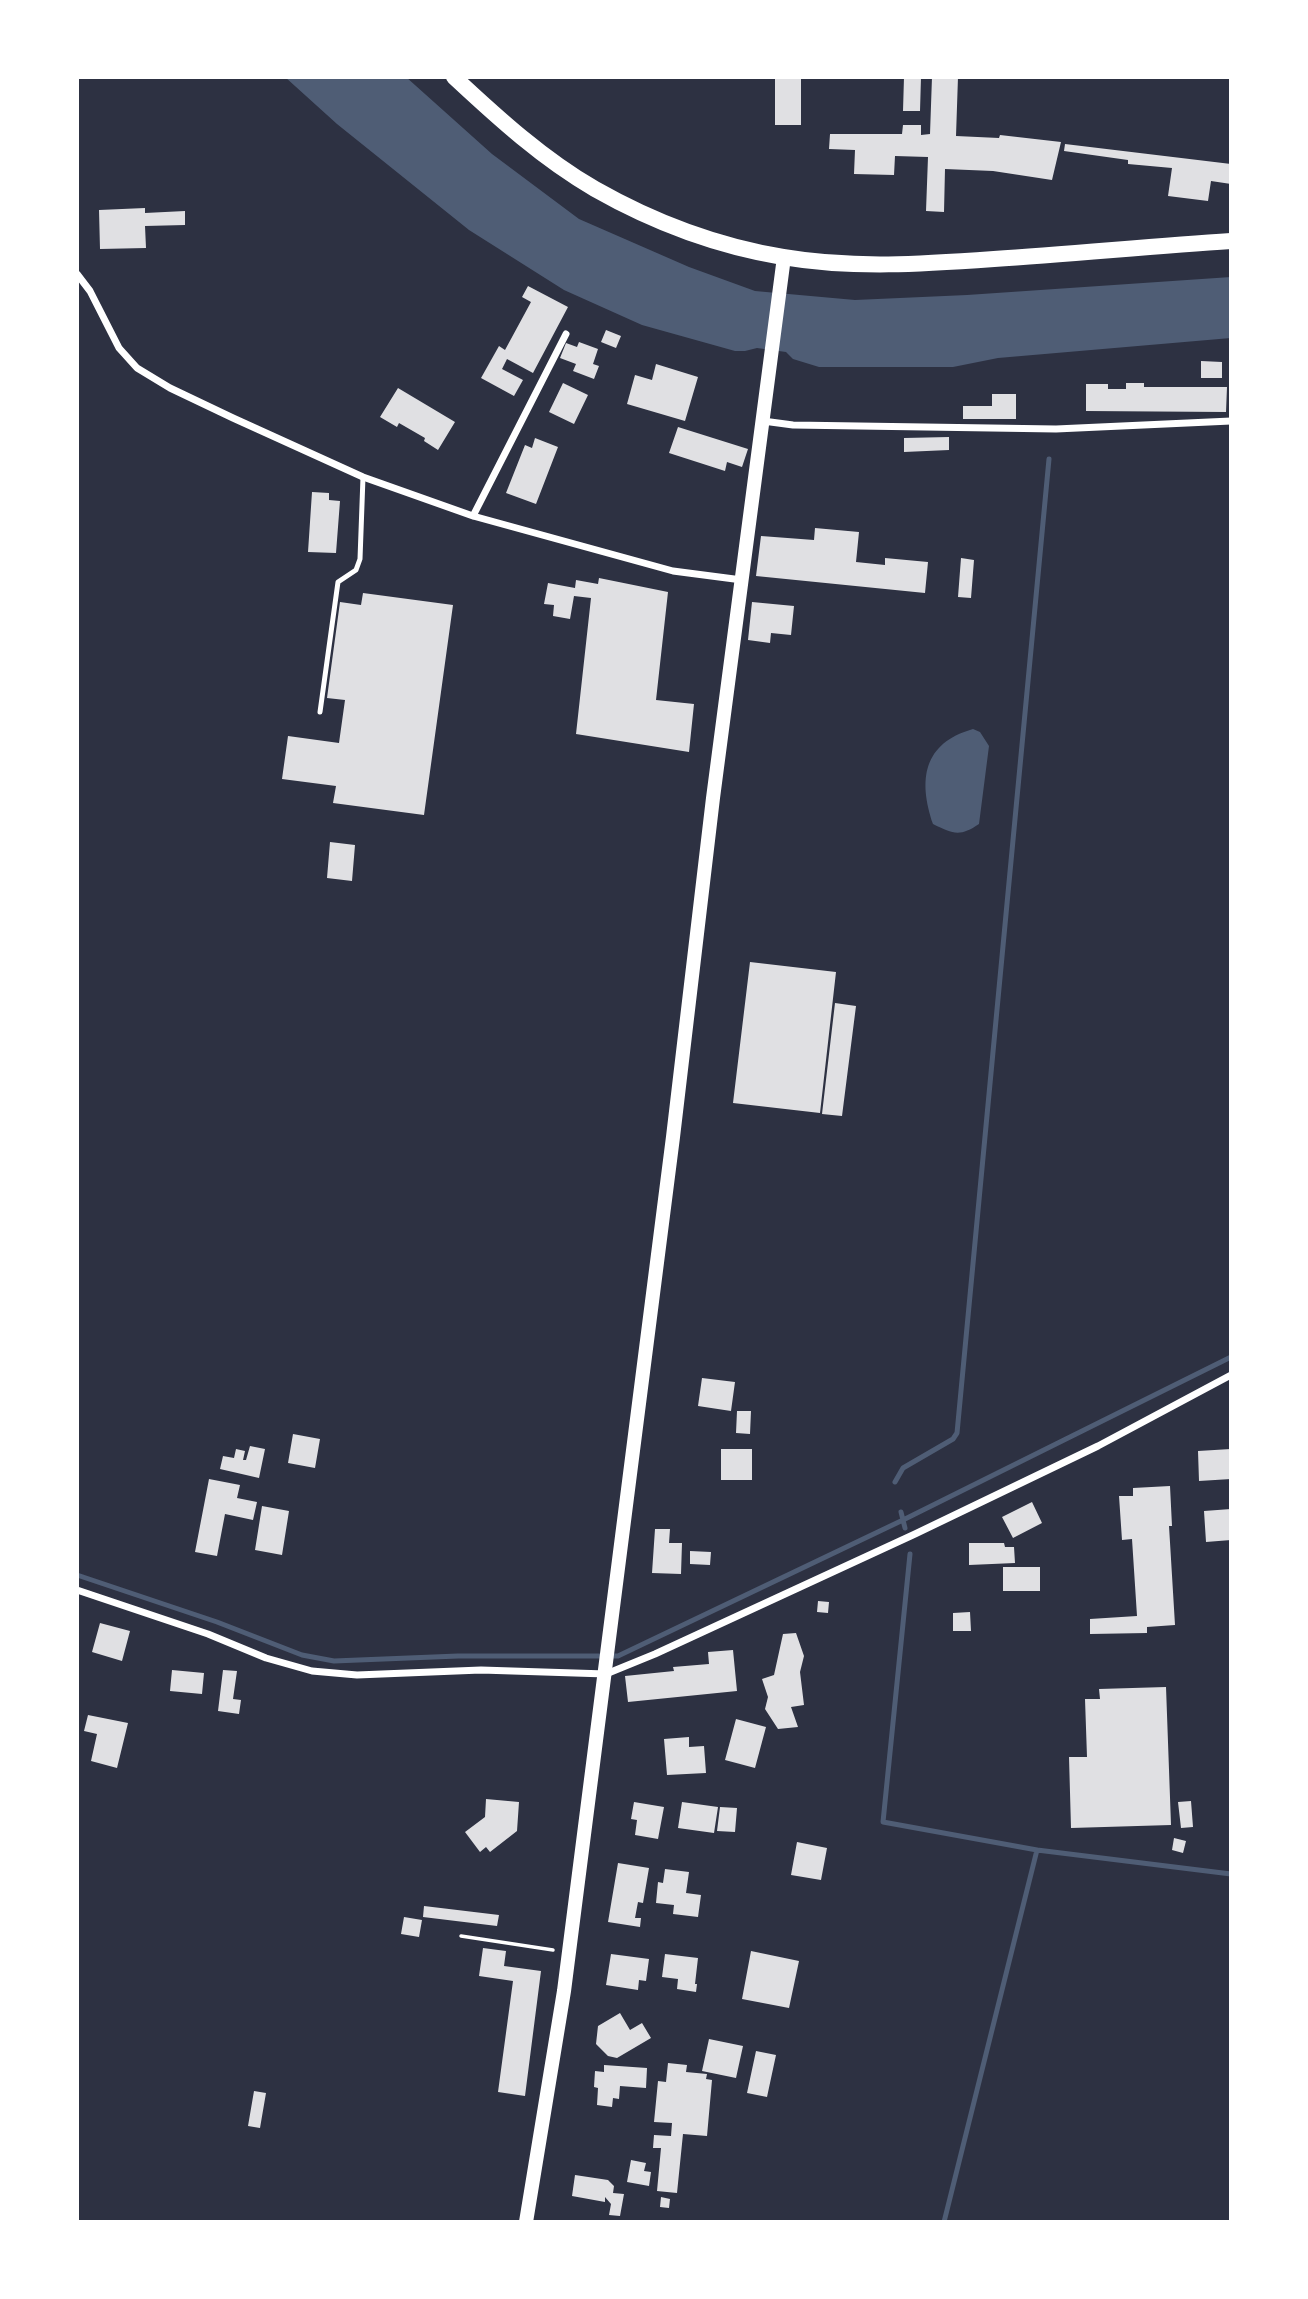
<!DOCTYPE html>
<style>
body{margin:0}
#map{position:relative;width:1308px;height:2299px;overflow:hidden;background:#2d3142;font-family:"Alegreya Sans",sans-serif}
canvas{display:block}
.frame{position:absolute;inset:0;border:79px solid #fff;pointer-events:none}
</style>
<div id="map">
<canvas width="1308" height="2299"></canvas>
<div class="frame"></div>
</div>
<script>
const context = document.querySelector('canvas').getContext('2d');
context.lineJoin = 'round';
function paint(path, color) {
  context.fillStyle = color;
  context.fill(path, 'evenodd');
}
function stroke(path, color, width, dash) {
  context.strokeStyle = color;
  context.lineWidth = width;
  context.lineCap = dash ? 'butt' : 'round';
  context.setLineDash(dash || []);
  context.stroke(path);
}
const water = new Path2D(`
 M285,77H406L492,154L579,219L689,267L755,291L855,300L967,295L1231,277V338L998,358L953,367H819L793,359L786,352L757,348L745,351H735L642,325L564,290L469,230L337,124Z
 M973,729L980,732L989,746L979,824C960,837 953,834 933,824C918,780 923,743 973,729Z`);
const stream = new Path2D(`
 M895,1482L903,1468L953,1439L957,1433L1049,459
 M901,1512L905,1528
 M910,1554L883,1822L1037,1850L1231,1874
 M77,1575L217,1622L302,1655L334,1661L458,1656H618L903,1520L1231,1357
 M944,2222L1037,1850`);
const building = new Path2D(`
 M904,77H921L920,111H903Z
 M932,77H958L956,136L999,138L1000,135L1061,142L1052,180L993,171L945,169L944,212L926,211L928,157L895,156L894,175L854,174L855,150L829,149L830,134H902L903,125H921V135L930,134Z
 M775,79H801V125H775Z
 M1065,144L1231,164V184L1211,181L1208,201L1168,196L1172,168L1128,164V160L1064,151Z
 M145,208V213L185,211V225L145,226L146,248L100,249L99,210Z
 M528,286L568,307L533,373L507,359L502,369L523,380L514,396L481,378L499,346L505,350L531,302L522,297Z
 M606,330L621,336L616,348L601,342Z
 M579,342L598,349L593,364L599,366L594,379L573,371L576,364L560,358L566,343L577,347Z
 M1201,361L1222,362V378H1201Z
 M656,364L698,377L685,421L627,404L635,375L652,380Z
 M563,383L588,395L574,424L549,412Z
 M1126,383H1144V387H1227L1226,412L1086,411V384H1108V389H1126Z
 M398,388L455,422L438,450L424,441L425,438L399,423L397,427L380,417Z
 M992,394H1016V419H963V406H992Z
 M678,427L748,449L742,467L727,462L725,471L669,453Z
 M949,437V450L904,452V438Z
 M535,438L558,447L536,504L506,493L525,445L532,448Z
 M312,492L329,493V500L340,501L336,553L308,552Z
 M815,528L859,532L856,562L885,565V558L928,562L925,593L756,576L761,536L814,540Z
 M961,558L974,560L971,598L958,597Z
 M599,578L668,592L656,700L694,704L689,752L576,734L591,598L574,596L570,619L553,616L554,605L544,604L548,583L575,588L576,580L598,584Z
 M363,593L453,605L424,815L333,803L336,786L282,779L288,736L339,743L345,700L327,698L340,602L361,605Z
 M752,602L794,606L791,635L771,633L770,643L748,640Z
 M330,842L355,845L352,881L327,878Z
 M750,962L836,972L820,1113L733,1103Z
 M835,1003L856,1006L842,1116L822,1114Z
 M702,1378L735,1382L731,1411L698,1406Z
 M737,1411H751L750,1434L736,1433Z
 M293,1434L320,1439L315,1468L288,1463Z
 M250,1446L265,1449L259,1478L220,1469L223,1456L234,1458L236,1449L245,1451L243,1460H246Z
 M721,1449H752V1480H721Z
 M1231,1449V1479L1199,1481L1198,1451Z
 M209,1479L240,1485L237,1498L257,1502L253,1520L225,1514L217,1556L195,1552Z
 M1170,1486L1172,1526H1169L1175,1625L1147,1627V1633L1090,1634V1619L1137,1616L1132,1539L1122,1540L1119,1496H1133V1488Z
 M1032,1502L1042,1523L1013,1538L1002,1517Z
 M262,1506L289,1511L282,1555L255,1550Z
 M1231,1509V1540L1206,1542L1204,1511Z
 M655,1529H670L669,1543H682L681,1574L652,1573Z
 M969,1543H1004L1005,1547H1014L1015,1563L969,1565Z
 M690,1551L711,1552L710,1565L690,1564Z
 M1003,1567H1040V1591H1003Z
 M818,1601L829,1602L828,1613L817,1612Z
 M970,1612L971,1631H953V1613Z
 M100,1623L130,1631L122,1661L92,1652Z
 M796,1633L804,1656L800,1672L804,1705L791,1707L798,1727L778,1729L765,1709L768,1697L762,1679L774,1675L783,1634Z
 M733,1650L737,1691L628,1702L625,1676L674,1671L673,1667L709,1664L708,1652Z
 M172,1670L204,1673L202,1694L170,1691Z
 M223,1670L237,1671L233,1699L241,1700L239,1714L218,1711Z
 M1166,1687L1171,1825L1071,1828L1069,1757H1087L1085,1699H1100L1099,1689Z
 M88,1715L128,1723L117,1768L91,1761L97,1734L84,1731Z
 M736,1719L766,1727L755,1768L725,1760Z
 M689,1737V1747L704,1746L706,1773L667,1775L664,1739Z
 M486,1799L519,1802L517,1831L490,1852L486,1847L480,1852L465,1832L485,1817Z
 M1191,1801L1193,1827L1181,1828L1178,1802Z
 M634,1802L664,1807L658,1839L635,1835L637,1820L631,1819Z
 M682,1802L718,1807L714,1833L678,1828Z
 M720,1807L737,1808L735,1832L717,1831Z
 M1174,1838L1186,1841L1183,1853L1172,1850Z
 M797,1842L827,1848L821,1880L791,1875Z
 M618,1863L649,1868L643,1903L638,1902L635,1918H641L640,1927L608,1922Z
 M665,1869L689,1872L686,1893L701,1895L698,1917L673,1914L674,1905L656,1903L658,1882L663,1883Z
 M424,1906L499,1915L497,1926L423,1917Z
 M404,1917L422,1920L419,1937L401,1934Z
 M483,1948L506,1951L504,1966L541,1971L525,2096L498,2092L513,1981L479,1976Z
 M751,1951L799,1961L789,2008L742,1999Z
 M611,1954L649,1959L646,1981L639,1980L638,1990L606,1985Z
 M665,1954L698,1958L695,1984H697L696,1992L677,1989L678,1979L662,1977Z
 M620,2013L630,2030L642,2023L651,2038L617,2058L608,2056L596,2044L598,2026Z
 M709,2039L743,2046L736,2078L702,2071Z
 M756,2051L776,2055L767,2097L747,2093Z
 M668,2063L687,2065L686,2072L707,2074L706,2079L712,2080L707,2136L683,2134L677,2193L657,2191L661,2148H653L654,2135L671,2136L672,2123L654,2122L658,2081L666,2082Z
 M604,2065L647,2068L646,2088L620,2086L619,2099L613,2098L612,2107L597,2105L598,2088L594,2087L595,2071L604,2072Z
 M254,2091L266,2093L260,2128L248,2126Z
 M631,2160L646,2163L644,2171L651,2172L649,2186L627,2182Z
 M575,2175L608,2180L614,2186L613,2193L624,2194L620,2216L609,2215L611,2204L605,2197V2202L572,2196Z
 M661,2197L670,2199L669,2208L660,2207Z`);
const path = new Path2D(`
 M461,1936L553,1950`);
const service = new Path2D(`
 M320,712L338,582L356,570L360,559L363,477`);
const minor = new Path2D(`
 M77,274L90,291L119,348L137,368L170,388L233,418L363,477L473,516L673,571L742,580
 M763,421L793,425L1056,429L1231,421
 M473,516L566,334
 M77,1590L208,1634L266,1658L312,1671L357,1675L481,1670L606,1674L655,1654L915,1534L1098,1446L1231,1375`);
const secondary = new Path2D(`
 M526,2222L564,1991L673,1137L713,798L784,257`);
const primary = new Path2D(`
 M454,77C498,118 543,159 595,189C653,222 717,246 783,257C853,269 924,264 994,259C1073,254 1152,246 1231,241`);
paint(water, '#4f5d75');
stroke(stream, '#4f5d75', 5);
paint(building, '#e0e0e3');
stroke(path, '#fff', 3.5);
stroke(service, '#fff', 5);
stroke(minor, '#fff', 7);
stroke(secondary, '#fff', 14);
stroke(primary, '#fff', 16);
</script>
